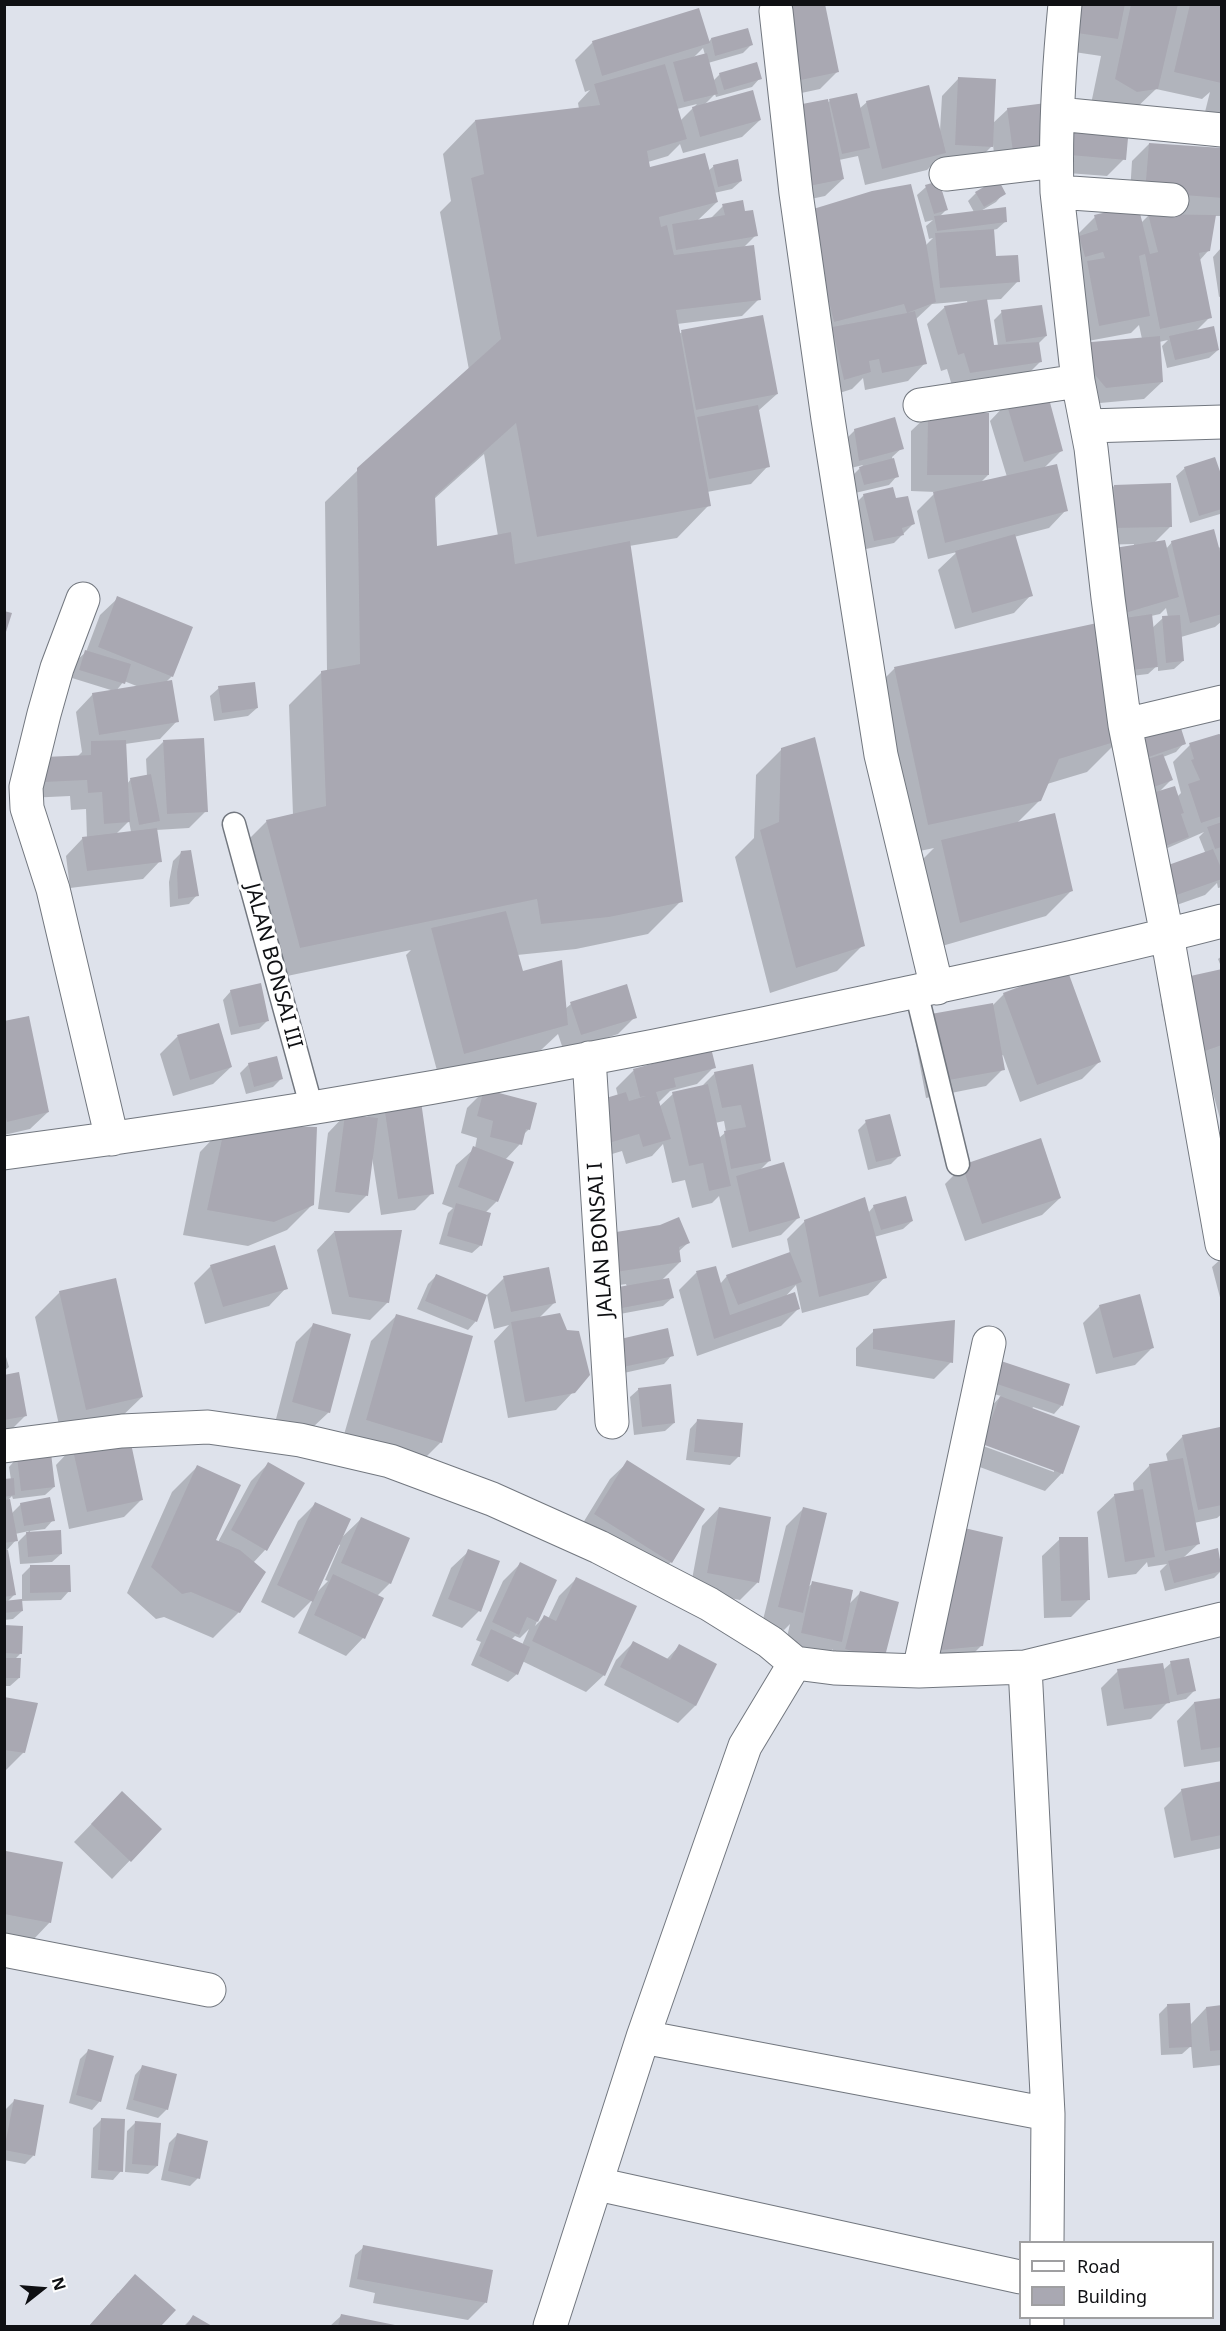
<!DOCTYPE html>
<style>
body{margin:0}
#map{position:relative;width:1226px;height:2331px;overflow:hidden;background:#dee2eb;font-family:"Noto Sans",sans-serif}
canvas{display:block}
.frame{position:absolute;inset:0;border:6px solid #0f1013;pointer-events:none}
.legend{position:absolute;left:1019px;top:2241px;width:195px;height:78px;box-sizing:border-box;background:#fff;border:2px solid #9f9fa1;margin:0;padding:8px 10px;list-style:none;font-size:18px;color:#0f1013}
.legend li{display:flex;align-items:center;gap:12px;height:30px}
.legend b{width:30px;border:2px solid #9f9fa1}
.north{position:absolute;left:12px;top:2259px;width:60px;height:60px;-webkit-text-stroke:4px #fff;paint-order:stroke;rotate:73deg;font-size:16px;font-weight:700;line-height:24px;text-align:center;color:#0f1013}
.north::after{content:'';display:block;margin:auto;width:21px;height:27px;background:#0f1013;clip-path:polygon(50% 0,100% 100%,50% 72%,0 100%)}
</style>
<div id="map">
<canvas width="1226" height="2331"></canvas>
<div class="frame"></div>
<ul class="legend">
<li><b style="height:8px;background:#fff"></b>Road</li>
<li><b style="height:16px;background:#a9a8b2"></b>Building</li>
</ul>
<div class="north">N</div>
</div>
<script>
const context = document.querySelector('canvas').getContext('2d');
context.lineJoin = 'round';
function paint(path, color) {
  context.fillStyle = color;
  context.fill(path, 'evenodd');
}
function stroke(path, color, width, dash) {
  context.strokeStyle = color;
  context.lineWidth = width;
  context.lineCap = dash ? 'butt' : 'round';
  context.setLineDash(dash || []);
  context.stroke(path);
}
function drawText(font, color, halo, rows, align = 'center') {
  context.font = font + ' "Noto Sans",sans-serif';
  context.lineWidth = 6;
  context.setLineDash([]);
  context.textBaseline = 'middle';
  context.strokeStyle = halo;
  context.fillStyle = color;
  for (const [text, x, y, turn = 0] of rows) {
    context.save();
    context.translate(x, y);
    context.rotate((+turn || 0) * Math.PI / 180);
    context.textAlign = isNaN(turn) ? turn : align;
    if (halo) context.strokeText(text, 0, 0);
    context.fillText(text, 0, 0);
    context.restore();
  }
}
const shadow = new Path2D(`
 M1061,4H1222V116L1205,112L1210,92L1202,99L1156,89L1131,113L1091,104L1101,56L1054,49Z
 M761,16L837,72L820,89L778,98Z
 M711,39L751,45L743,53L708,63L713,81L720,74L760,78L752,87L716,97L715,94L704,105L760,120L742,137L683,153L680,144L668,156L648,162L649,169L708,171L714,166L741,181L732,189L714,193L717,202L697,221L710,219L723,206L744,213L756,235L744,247L759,299L742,316L677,324L679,334L682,332L777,394L758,411L768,466L751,484L707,492L709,505L677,538L629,546L681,901L648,934L576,949L517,955L522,973L565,1009L571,1004L635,1017L618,1034L564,1052L558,1034L541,1050L439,1078L406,955L411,950L268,980L234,854L267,821L293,815L289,705L322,672L327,671L325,502L359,469L469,370L440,212L451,201L443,154L475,121L579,109L578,103L590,90L585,92L575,60L593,42L708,43ZM703,48L705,55L693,58ZM697,104L680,121L677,109ZM484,454L498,536L435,548L434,499Z
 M959,78L992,124L1008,109L1051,147L996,169L993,145L974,164L938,162L939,158L927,170L865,185L858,156L839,160L843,179L825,196L787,204L771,126L788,109L827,103L830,101L859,109L867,102L940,131L942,96Z
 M1074,124L1124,159L1107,176L1054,172Z
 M1149,144L1222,150V216H1214L1208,251L1199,261L1210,317L1195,332L1218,350L1209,358L1167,368L1162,346L1168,340L1159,342L1162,382L1144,399L1089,404L1078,234L1095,217L1129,209L1132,161ZM1137,210L1149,215L1141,223ZM1139,325L1142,339L1088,343V341L1131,333Z
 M938,183L946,210L939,217L974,212L968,201L976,193H1004L996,202L979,212L1006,221L997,229L993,230L995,258L1018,281L1001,299L986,300L992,346H998L994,320L1002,312L1046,336L1038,344L1040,362L1023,379L953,389L947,369L941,371L927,324L945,307L968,304L967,301L932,304L915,320L925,363L908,381L865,390L863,378L852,389L827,397L798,263L925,246L933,238L929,239L926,226L933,220L925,222L917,195L926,187Z
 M1221,248L1222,296L1219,297L1213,257Z
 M1007,403L1062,450L1043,469L1066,510L1049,528L1014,537L1031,595L1014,613L955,629L938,570L957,552L928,559L917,511L936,492L911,491V431L929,414L988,475L979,484L1007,477L990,421Z
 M855,430L902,448L892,457L897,476L889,485L855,493L852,476L863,465L851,468L846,439Z
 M1185,468L1222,482L1220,514L1190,523L1176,476Z
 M1114,486L1170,527L1154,543L1166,549L1172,542L1218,549L1222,545V621L1215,627L1181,637L1183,661L1174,669L1158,671V665L1148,674L1123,677L1117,626L1134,544L1098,545L1097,503ZM1166,608L1168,617L1163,618L1152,628L1151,616L1160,614Z
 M864,495L895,500L913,524L894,543L866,549L856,503Z
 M118,598L172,676L165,683L177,721L160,739L125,744L127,784L131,779L147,776L146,759L163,742L206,811L189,828L156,830L160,861L143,879L70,888L66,856L83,838H87L86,809L71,810L70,796L28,798L27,776L77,757L82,752L76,712L93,694L114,691L72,678L77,660L86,652L100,615ZM124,681L139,687L116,691ZM129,821L131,832L116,834Z
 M1096,624L1120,739L1087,772L1047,784L1040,800L1017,823L1071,891L1046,916L935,948L916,866L934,848L896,856L862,701L894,669Z
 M219,688L257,708L248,716L214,721L210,696Z
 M1222,736V822L1220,824L1222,823V887L1218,888L1217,883L1205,895L1154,913L1205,852L1199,837L1204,832L1154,854L1126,740L1184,743L1176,752L1163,757L1171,780L1159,792L1177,797L1181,793L1173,762L1190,745Z
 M782,749L863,945L837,971L770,993L735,857L754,838L756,775Z
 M182,852L197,895L189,904L170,907L169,882L173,861Z
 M1222,956V969L1218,959Z
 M1222,971V1126L1206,1067L1177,1076L1161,1004L1186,979Z
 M231,991L268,1020L259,1029L231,1035L223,1000Z
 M1004,994L1099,1062L1082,1079L1020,1102L1003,1055L1001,1056L1003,1069L986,1086L926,1098L914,1033L931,1015L993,1005Z
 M4,1023L48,1112L30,1129L4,1135Z
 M218,1024L231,1067L213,1084L173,1096L160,1054L177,1037Z
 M710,1050L714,1067L697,1084L670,1091L658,1103L659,1107L673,1094L701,1087L715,1073L752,1066L769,1161L760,1170L799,1217L781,1235L732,1248L719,1196L712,1203L692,1208L685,1180L672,1183L663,1144L652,1156L626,1164L622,1151L592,1160L618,1096L616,1088L633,1071ZM724,1121L726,1132L719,1138L715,1123Z
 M249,1064L281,1079L273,1087L246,1094L240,1073Z
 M484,1091L529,1129L523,1135L520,1144L505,1160L497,1201L485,1213L481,1245L472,1253L439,1244L448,1213L453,1208L442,1204L456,1165L475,1148L477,1138L461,1133L467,1108Z
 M384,1101L432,1193L415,1210L381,1215L372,1157L366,1196L349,1213L318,1209L328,1133L345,1115L366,1118Z
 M866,1122L899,1156L891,1164L868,1170L858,1130Z
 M225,1126L313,1204L287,1230L248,1246L183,1235L200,1152Z
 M963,1166L1060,1198L1042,1215L965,1241L945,1184Z
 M874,1206L912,1221L903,1229L874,1237L885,1277L868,1295L802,1313L796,1285L784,1298L799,1308L781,1326L697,1356L679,1290L696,1273L715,1268L720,1284L727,1276L790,1254L787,1239L805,1221L868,1213Z
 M334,1232L388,1302L370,1320L332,1314L317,1250Z
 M688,1243L679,1251L680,1262L661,1281L672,1298L663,1306L609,1316L627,1287L626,1284L599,1288L594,1252Z
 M1222,1258V1305L1212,1267Z
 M211,1266L286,1288L269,1306L205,1324L194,1283Z
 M436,1276L476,1321L468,1330L417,1309L428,1284Z
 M504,1278L555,1302L539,1318L573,1392L556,1410L508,1418L494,1341L509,1325L494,1329L487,1295Z
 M60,1292L142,1397L116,1422L61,1434L35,1317Z
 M1100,1306L1152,1348L1135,1365L1096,1374L1083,1323Z
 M397,1315L441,1442L416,1467L341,1445L371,1341Z
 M313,1325L329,1412L311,1429L276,1419L296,1342Z
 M874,1331L951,1362L934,1379L856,1366V1348Z
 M609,1349L672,1355L664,1364L615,1375Z
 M4,1350L9,1367L4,1371Z
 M993,1371L1062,1405L1054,1414L1033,1407L1032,1409L1062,1473L1045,1491L966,1462L983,1415L1001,1396L987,1392ZM976,1440L1054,1469V1472L975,1443Z
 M4,1377L26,1415L8,1433H4Z
 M639,1389L674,1423L665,1431L634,1435L630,1397Z
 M698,1420L739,1456L730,1465L686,1460L690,1429Z
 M1219,1429L1222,1440V1514L1217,1518L1194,1523L1198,1544L1183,1558L1217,1550L1222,1570L1214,1578L1165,1591L1160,1571L1167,1564L1148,1567L1147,1562L1136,1574L1108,1578L1097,1512L1115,1495L1134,1492L1133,1483L1150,1465L1168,1462L1166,1454L1183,1436Z
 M73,1447L141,1500L124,1517L69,1529L56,1465Z
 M17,1458L54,1487L45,1495L13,1499L12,1496L8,1500L11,1514L21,1504L53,1520L45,1529L30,1531V1533L61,1554L52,1562L20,1564L18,1542L29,1531L15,1534L16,1540L7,1550L14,1595L7,1602L22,1600V1575L30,1567L69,1591L61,1600L20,1601L22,1611L13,1619L4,1620V1481L11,1480L9,1467Z
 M628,1462L671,1562L654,1579L578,1531L610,1479Z
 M268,1464L265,1550L253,1563L239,1612L213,1638L164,1617L156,1619L127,1593L172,1492L197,1467L214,1540L218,1542L251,1481Z
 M315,1504L339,1540L361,1519L390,1583L377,1596L382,1598L363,1638L346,1656L298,1633L313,1599L294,1618L261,1602L298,1521ZM338,1544L340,1545L325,1580L328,1581L315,1594Z
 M719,1508L770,1518L757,1583L740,1600L690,1590L702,1526Z
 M803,1509L807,1588L813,1583L848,1605L861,1592L883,1659L828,1666L833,1649L823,1659L784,1650L790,1624L784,1630L762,1624L786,1526Z
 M1060,1539L1088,1600L1071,1617L1044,1618L1042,1556Z
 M943,1546L981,1646L964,1663L914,1667Z
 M469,1551L479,1611L462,1628L432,1616L451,1568Z
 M520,1564L555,1580L535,1626L544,1617L548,1619L559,1596L576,1579L604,1675L586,1692L522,1661L517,1674L508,1682L471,1665L481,1642L476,1640L503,1581ZM529,1629L522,1645L511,1640L515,1636L520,1638Z
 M4,1627L20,1654L14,1660L19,1678L10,1686H4Z
 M633,1643L666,1660L679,1646L715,1665L695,1706L678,1723L604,1685L616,1660Z
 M1171,1663L1194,1691L1186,1699L1167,1703L1151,1719L1107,1726L1101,1688L1118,1671L1163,1670Z
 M4,1699L24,1752L6,1770L4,1769Z
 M1222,1700V1761L1184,1767L1177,1721L1194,1703Z
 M1222,1783V1848L1174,1858L1164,1808L1182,1790Z
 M105,1810L160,1829L112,1879L74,1842Z
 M7,1852L50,1922L33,1940L4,1934V1854Z
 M1167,2006L1190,2025L1206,2008L1222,2007V2065L1193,2068L1191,2046L1182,2054L1161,2055L1159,2014Z
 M89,2050L100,2101L92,2110L69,2103L80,2059Z
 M143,2066L167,2109L158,2118L126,2109L135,2075Z
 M14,2101L33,2156L25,2164L4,2160V2117L6,2109Z
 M101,2120L121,2171L113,2180L91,2178L93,2128Z
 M136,2122L157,2166L148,2174L125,2172L127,2131Z
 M177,2135L198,2178L190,2186L161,2180L169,2143Z
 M364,2247L492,2272L485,2303L468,2320L373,2303L375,2293L349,2287L355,2255Z
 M118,2293L174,2310L159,2326H89Z
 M341,2316L393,2326H330Z
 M193,2317L209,2326H184Z`);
const building = new Path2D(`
 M780,4H825L839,72L796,81Z
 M1075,4H1125L1118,39L1070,32Z
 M1131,4H1178L1158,89L1137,92L1115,79Z
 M1190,4H1222L1221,83L1174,72Z
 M699,8L710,43L602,76L592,41Z
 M748,28L753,45L715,56L711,38Z
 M707,53L718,94L684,102L673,62Z
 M757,62L762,79L724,90L719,73Z
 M665,64L687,139L647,151L650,167L705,153L718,202L659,217L661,227L667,225L674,255L754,245L761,300L676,310L711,506L537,537L516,423L435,496L437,546L511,532L515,564L630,541L683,902L609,917L541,924L537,899L300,948L266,820L326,806L321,671L360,664L357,468L501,339L471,178L484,174L475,120L600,105L594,84Z
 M958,77L996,79L993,147L955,145Z
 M929,85L946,153L882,169L866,101Z
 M753,90L761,120L700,137L692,107Z
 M857,93L870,148L842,154L829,99Z
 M828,99L844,179L804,187L787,107Z
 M1046,103L1052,147L1013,152L1007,108Z
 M1073,123L1129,127L1126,160L1070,155Z
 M1149,143L1222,148V198L1145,192Z
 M738,159L742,181L718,187L713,165Z
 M998,179L1006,194L984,207L975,192Z
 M939,181L948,210L934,214L925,185Z
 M911,184L926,242L936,302L907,313L915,311L927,364L882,373L879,359L869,361L871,372L844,380L832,327L907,313L904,304L834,322L815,244L810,210L872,191Z
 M743,200L745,211L753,210L758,236L676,250L672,224L725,215L722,204Z
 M1138,205L1150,254L1158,252L1148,214L1216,215L1210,251L1199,253L1212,318L1160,329L1145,254L1139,256L1150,316L1099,326L1087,261L1105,258L1103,252L1085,257L1079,236L1098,230L1094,215Z
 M1006,207L1007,222L937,231L934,216Z
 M994,229L996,256L1018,255L1020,282L940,288L935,233Z
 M987,299L994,345L1039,342L1042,362L970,373L964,353L958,355L944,306Z
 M1042,305L1047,336L1006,342L1001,310Z
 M763,315L778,394L696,410L681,330Z
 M1214,326L1219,350L1175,360L1169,336Z
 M1160,336L1163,382L1106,388L1080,357V343Z
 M1048,395L1063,451L1024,462L1006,402Z
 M758,405L770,467L709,479L697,417Z
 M928,413H989V475H927Z
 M895,417L904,449L859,461L854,429Z
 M1215,457L1222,477V509L1199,516L1184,467Z
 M894,458L899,477L864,485L859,467Z
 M1057,464L1068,511L945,543L933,492Z
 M1171,483L1172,527L1115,528L1114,485Z
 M893,487L896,498L908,496L915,524L902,528L904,535L874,541L863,494Z
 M1214,529L1222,559V614L1190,623L1171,541Z
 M1015,534L1033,596L972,613L955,551Z
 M1165,540L1179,597L1125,613L1108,549Z
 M117,596L193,627L173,677L98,647Z
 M4,611L12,613L5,635H4Z
 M1152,614L1158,667L1131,670L1124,618Z
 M1180,615L1184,661L1166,663L1162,616Z
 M1097,623L1121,740L1059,759L1041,801L928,825L894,667Z
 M85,650L131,664L125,684L79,670Z
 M172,680L179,722L99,735L92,693Z
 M255,682L258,708L222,713L218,686Z
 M1180,725L1186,744L1143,759L1134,730Z
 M1219,734L1222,735V816L1201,823L1188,784L1200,780L1191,760L1194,759L1189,743Z
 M815,737L865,946L796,968L760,830L779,822L781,748Z
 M204,738L208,812L167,814L163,740Z
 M126,740L130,822L104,824L102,792L88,793L87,780L45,782L44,757L91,755V741Z
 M1163,754L1173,780L1151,788L1141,761Z
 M151,774L160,821L139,825L130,778Z
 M1175,786L1184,813L1181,814L1189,837L1163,847L1149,794Z
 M1055,813L1073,891L960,923L941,840Z
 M1222,822V847L1215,849L1207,827Z
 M157,828L162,862L87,871L82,837Z
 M1213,849L1222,870V879L1171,897L1160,868Z
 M191,850L199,896L178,899L177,872L181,851Z
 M506,911L523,971L562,960L568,1025L464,1054L431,928Z
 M1067,969L1101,1062L1037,1085L1003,993Z
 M1222,969V1045L1202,1052L1186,977Z
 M261,983L269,1021L239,1027L230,990Z
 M627,984L637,1018L581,1035L570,1002Z
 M993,1003L1005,1070L943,1081L931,1014Z
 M29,1016L49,1112L7,1122L4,1110V1021Z
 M219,1023L232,1067L190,1080L177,1035Z
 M711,1048L716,1068L674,1078L676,1087L656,1092L671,1139L643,1147L639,1134L609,1143L596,1101L626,1092L629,1101L646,1096L640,1097L633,1069Z
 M277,1056L283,1079L254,1087L248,1063Z
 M753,1064L771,1161L731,1169L724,1131L746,1127L741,1105L722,1108L714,1072Z
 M708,1084L731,1186L709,1191L703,1163L689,1166L672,1092Z
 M484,1089L537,1103L530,1130L526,1129L522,1145L490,1137L493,1121L477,1116Z
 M420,1094L434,1194L398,1199L383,1099Z
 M345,1114L378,1118L368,1196L335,1192Z
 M890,1114L901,1156L876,1162L865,1120Z
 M225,1125L317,1127L314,1205L274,1222L207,1210Z
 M1041,1138L1061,1198L982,1224L962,1165Z
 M473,1146L514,1162L498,1202L458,1187Z
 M784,1162L800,1218L749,1232L736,1176Z
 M906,1196L913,1221L881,1230L873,1205Z
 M865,1197L887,1278L819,1297L804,1220Z
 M456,1203L491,1213L482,1246L447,1236Z
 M679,1217L690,1243L679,1247L681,1262L616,1272L610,1233L660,1225Z
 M402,1230L389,1303L349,1297L334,1231Z
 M275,1245L288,1289L223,1307L210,1265Z
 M790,1252L802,1282L738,1305L726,1275Z
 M716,1266L730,1315L795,1292L800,1309L714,1339L696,1271Z
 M549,1267L556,1303L511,1312L503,1276Z
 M436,1274L487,1295L477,1322L425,1301Z
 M116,1278L143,1397L86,1410L59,1291Z
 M669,1278L674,1298L617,1309L613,1288Z
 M1140,1294L1154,1348L1113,1358L1099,1305Z
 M560,1313L567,1330L579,1331L590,1375L575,1393L525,1402L511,1322Z
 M396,1314L473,1336L442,1443L366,1420Z
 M955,1320L953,1363L873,1349V1329Z
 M313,1323L351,1334L330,1413L292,1402Z
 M668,1328L674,1356L623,1367L616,1340Z
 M1001,1361L1070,1384L1063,1406L994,1383Z
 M19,1372L27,1416L4,1420V1375Z
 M671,1384L675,1423L642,1427L638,1388Z
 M1000,1396L1080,1426L1063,1474L982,1444Z
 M697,1419L743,1423L740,1457L694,1452Z
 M1220,1427L1222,1505L1198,1510L1182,1435Z
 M129,1434L143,1500L87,1512L72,1446Z
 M51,1453L55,1487L21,1491L17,1457Z
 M1183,1458L1200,1544L1165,1551L1149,1464Z
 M627,1460L705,1509L672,1563L594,1514Z
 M268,1462L305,1483L267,1551L231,1530Z
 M197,1465L241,1485L216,1540L240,1550L266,1572L240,1613L191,1592L182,1594L151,1567Z
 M14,1478L15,1495L4,1497V1479Z
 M1143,1489L1155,1557L1125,1562L1114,1494Z
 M50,1497L55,1521L24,1526L20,1503Z
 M10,1499L18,1541L4,1543V1500Z
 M315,1502L351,1519L313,1602L277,1585Z
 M719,1507L771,1517L759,1583L707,1573Z
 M803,1507L827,1513L803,1613L778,1607Z
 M361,1517L410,1538L391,1584L341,1563Z
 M960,1527L1003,1537L983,1646L931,1651Z
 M61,1530L62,1554L28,1557L26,1532Z
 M1059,1537H1088L1090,1600L1061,1601Z
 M1218,1548L1222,1571L1174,1583L1168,1561Z
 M468,1549L500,1561L481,1612L448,1599Z
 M4,1550H8L16,1595L4,1597Z
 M520,1562L557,1580L538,1622L527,1617L519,1635L492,1622Z
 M30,1565H70L71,1592L30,1593Z
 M333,1574L384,1598L365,1639L314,1615Z
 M576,1577L637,1606L605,1676L532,1641L544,1615L556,1621Z
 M812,1581L853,1590L842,1642L801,1633Z
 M860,1591L899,1602L884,1660L845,1649Z
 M22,1599L23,1611L4,1613V1601Z
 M4,1625L23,1626L22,1654L4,1653Z
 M491,1629L530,1647L518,1675L479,1656Z
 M633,1641L670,1660L679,1644L717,1664L696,1706L620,1667Z
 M4,1658H21L20,1678H4Z
 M1189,1658L1196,1691L1177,1695L1170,1661Z
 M1163,1663L1170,1703L1124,1709L1117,1669Z
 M4,1697L38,1703L25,1753L4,1750Z
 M1222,1698V1747L1201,1750L1194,1702Z
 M1222,1781V1835L1191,1841L1181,1789Z
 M122,1791L162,1829L131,1862L91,1824Z
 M6,1851L63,1862L51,1923L4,1914Z
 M1190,2003L1192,2047L1169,2048L1167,2004Z
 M1222,2005V2050L1210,2051L1206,2007Z
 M88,2049L114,2056L101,2102L76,2095Z
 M142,2065L177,2074L168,2110L133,2100Z
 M14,2099L44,2105L35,2156L4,2150Z
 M101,2118L125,2119L123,2172L98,2170Z
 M135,2121L161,2123L158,2166L132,2164Z
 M177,2133L208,2141L200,2179L168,2171Z
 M363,2245L493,2270L487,2303L357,2279Z
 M135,2274L176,2310L161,2326H89Z
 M341,2314L395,2325V2326H338Z
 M193,2315L212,2326H186Z`);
const lane = new Path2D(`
 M234,824L312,1109
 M916,991L958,1164`);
const street = new Path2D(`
 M1065,4C1059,66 1055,129 1057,192L1078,381L1091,448L1108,598L1125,725L1167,935L1222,1244
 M776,11L796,193L828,419L881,755L937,988
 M1058,114L1222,130
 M946,174L1056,161
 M1057,192L1172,200
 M920,405L1078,381
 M1088,426L1222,422
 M83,599L57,668L44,714L26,787L27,808L53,889L112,1139
 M1125,725L1222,702
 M589,1058L612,1422
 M4,1153C297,1115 587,1063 875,1000C991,975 1107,951 1222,921
 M4,1446L122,1431L208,1427L300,1440L390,1461L492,1499L599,1547L709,1604L770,1642L795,1663
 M1025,1667L1048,2114L1047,2242
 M919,1671L989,1343
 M4,1950L209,1990
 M643,2037L1048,2114
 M597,2184L1020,2277
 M550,2326L643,2037L745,1746L795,1663L834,1668L919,1671L1025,1667L1222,1619
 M1047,2326V2318`);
const streetNames = [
 ["JALAN BONSAI III",273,966,75],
 ["JALAN BONSAI I",601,1240,-94]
];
paint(shadow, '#0003');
paint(building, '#a9a8b2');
stroke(lane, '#72777f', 25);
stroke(street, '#72777f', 35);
stroke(lane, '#fff', 22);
stroke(street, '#fff', 33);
drawText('21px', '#0f1013', '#fff', streetNames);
</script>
